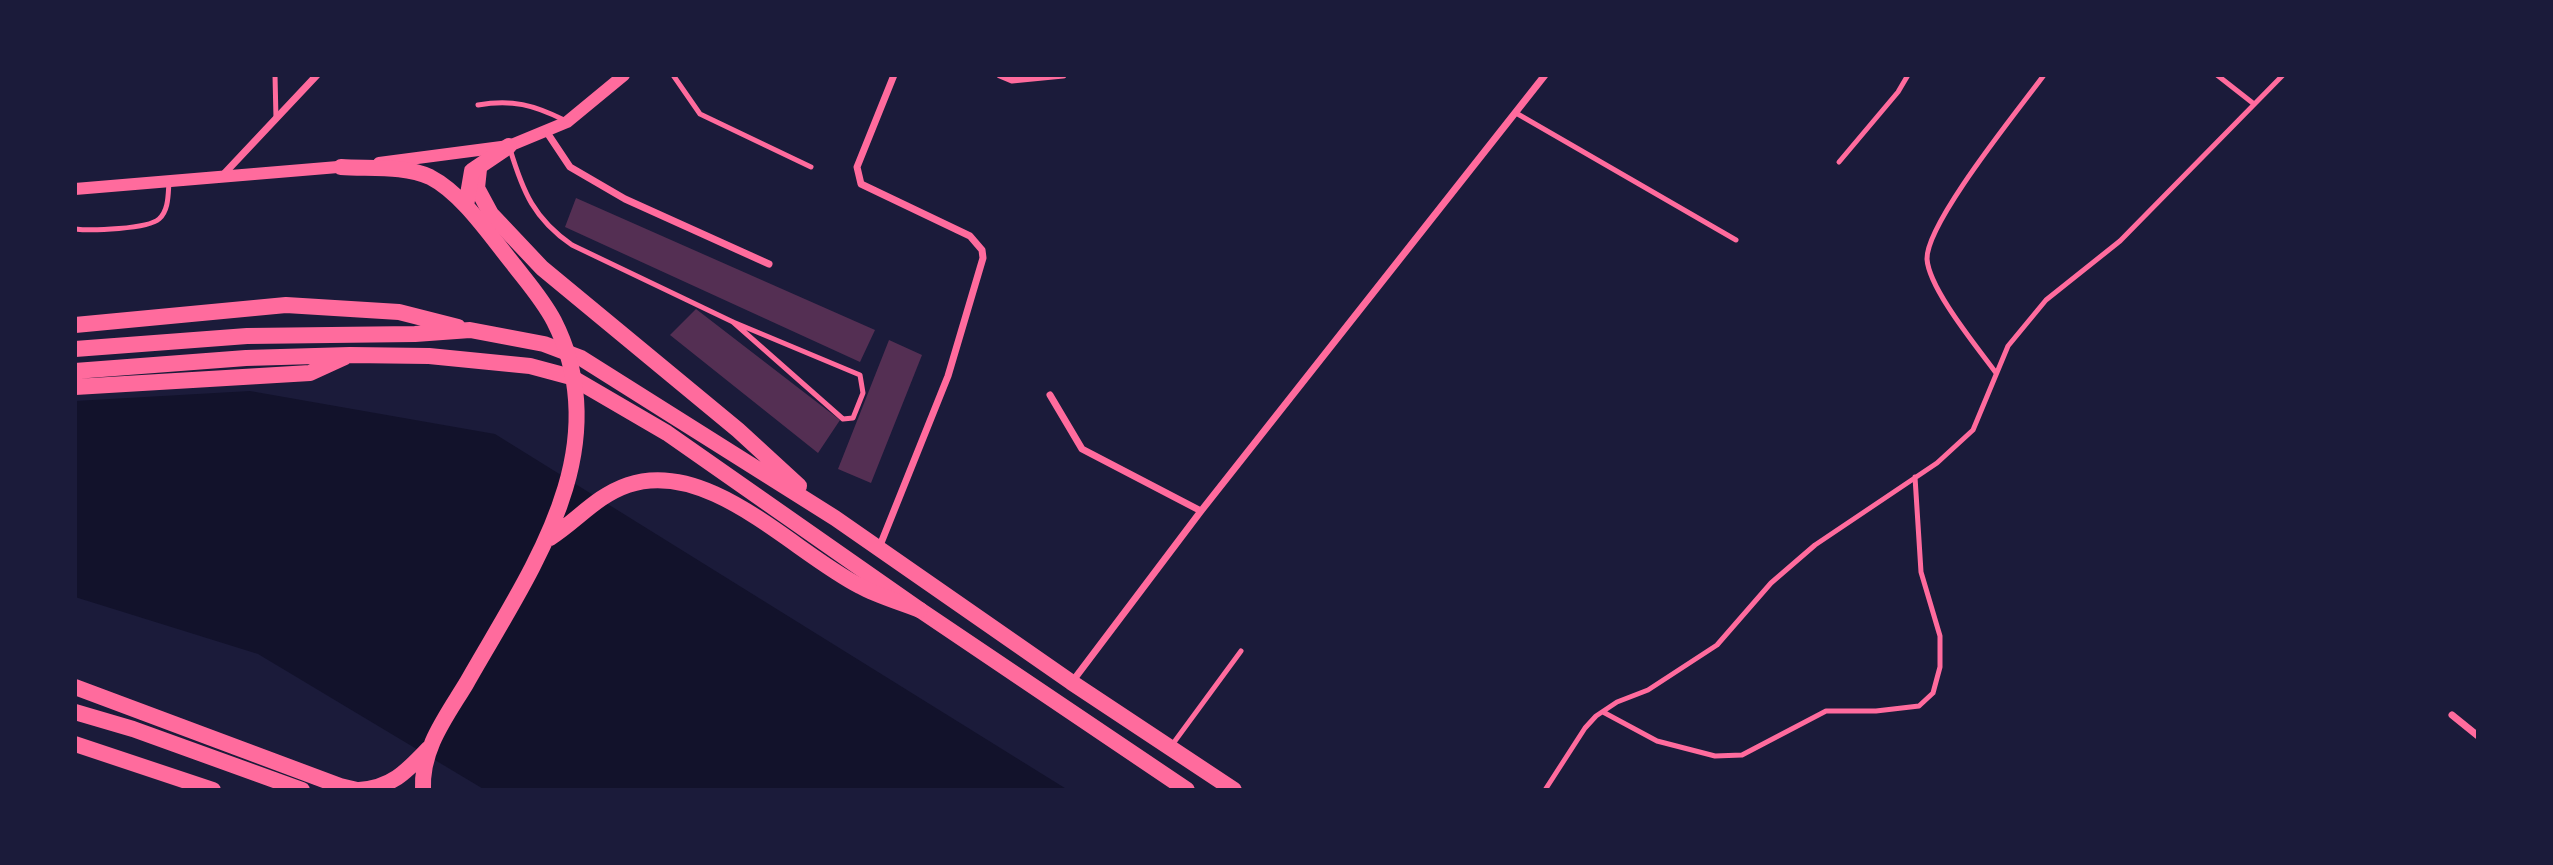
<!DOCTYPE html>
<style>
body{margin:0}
#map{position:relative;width:2553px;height:865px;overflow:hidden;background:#1b1b3a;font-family:"Fira Sans",sans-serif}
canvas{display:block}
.frame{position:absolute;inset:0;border:77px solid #1b1b3a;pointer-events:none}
</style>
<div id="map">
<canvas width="2553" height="865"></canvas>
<div class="frame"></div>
</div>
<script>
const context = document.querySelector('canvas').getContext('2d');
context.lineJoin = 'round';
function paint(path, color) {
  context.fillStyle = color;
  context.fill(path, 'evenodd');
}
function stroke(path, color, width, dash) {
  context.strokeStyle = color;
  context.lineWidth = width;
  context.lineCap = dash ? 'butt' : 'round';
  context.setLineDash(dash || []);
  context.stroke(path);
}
const water = new Path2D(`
 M250,391L495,434L1068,790H485L258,654L75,597V401Z`);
const building = new Path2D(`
 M576,198L875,330L860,362L565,227Z
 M696,309L840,420L818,453L670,335Z
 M889,340L922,355L871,483L838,469Z`);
const service = new Path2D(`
 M275,75L276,119
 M673,75L700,114L811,167
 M2217,75L2254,104
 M478,105C512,99 534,105 564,120
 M1516,113L1736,240
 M510,149C523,192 534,219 572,245L733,322L860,375L863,393L853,418L843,419L733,322
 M1839,162L1898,92L1908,75
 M75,229C91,231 148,229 159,219C169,210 168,194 169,182
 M1996,373C1977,347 1929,289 1927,259C1926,223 2019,109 2044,75
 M1603,712L1657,741L1715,756L1742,755L1826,711H1876L1919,706L1933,693L1940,667V636L1921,572L1915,477
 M1172,745L1241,651
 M1545,790L1585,728L1596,716L1617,702L1648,690L1717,645L1771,583L1815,545L1937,463L1973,430L2008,346L2046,300L2120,241L2283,75`);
const minor = new Path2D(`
 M1000,75L1012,80L1063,75
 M546,131L570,167L625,199L769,264
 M222,176L317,75
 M1050,395L1082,449L1201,511
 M879,548L948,376L983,258L982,250L970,236L861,184L857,167L894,75
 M1072,682L1201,511L1545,75
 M2452,715L2478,736`);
const tertiary = new Path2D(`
 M379,163L509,146L567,122L624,75
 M75,189L350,166`);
const primary = new Path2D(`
 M479,169L477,188L491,214L542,268L738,430L799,486
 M75,325L286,305L399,312L458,327
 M75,349L247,336L415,334L470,330L544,344L581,358L835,518L1071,682L1234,790
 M75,371L246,358L350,355L429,356L530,366L571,377L667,433L920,610L1187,790
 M75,387L310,373L345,357`);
const trunk = new Path2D(`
 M341,167C368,169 405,165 430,177C463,194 491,237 514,265C528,283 543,300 554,321C620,451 528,574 466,684C446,717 421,749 423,790
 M466,206L472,171L509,146
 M550,538C578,520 596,496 628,485C709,458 793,552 860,586C878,596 900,602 920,610
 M75,687L340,786L357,790
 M75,712L133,729L302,790
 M75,744L213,790
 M359,790C392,788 407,771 429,748`);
paint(water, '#12122b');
paint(building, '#542f53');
stroke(service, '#ff6b9d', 5);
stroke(minor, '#ff6b9d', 7);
stroke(tertiary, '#ff6b9d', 12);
stroke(primary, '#ff6b9d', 16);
stroke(trunk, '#ff6b9d', 16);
</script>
